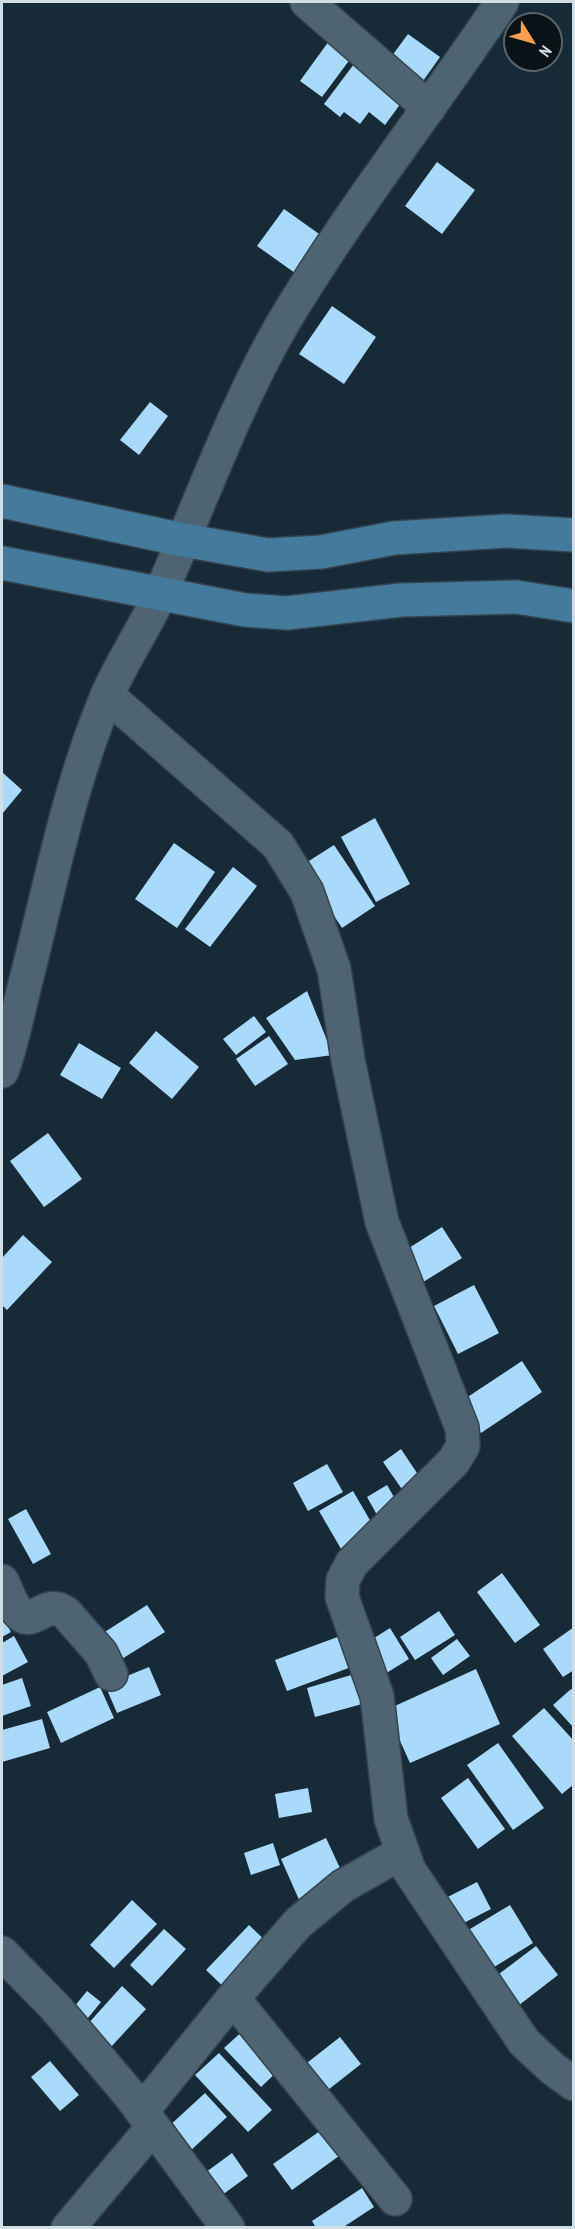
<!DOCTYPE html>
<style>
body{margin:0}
#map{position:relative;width:575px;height:2229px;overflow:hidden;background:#172a37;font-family:"PT Sans Narrow",sans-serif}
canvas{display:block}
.frame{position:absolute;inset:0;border:3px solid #d2dee6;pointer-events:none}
.north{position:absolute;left:503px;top:12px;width:60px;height:60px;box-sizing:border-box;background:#091217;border:2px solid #59646a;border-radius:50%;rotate:127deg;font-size:16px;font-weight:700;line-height:24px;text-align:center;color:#d2dee6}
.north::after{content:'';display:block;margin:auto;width:21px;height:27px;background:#fb9e50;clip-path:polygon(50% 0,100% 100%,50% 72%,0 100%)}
</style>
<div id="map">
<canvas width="575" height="2229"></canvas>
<div class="frame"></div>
<div class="north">N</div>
</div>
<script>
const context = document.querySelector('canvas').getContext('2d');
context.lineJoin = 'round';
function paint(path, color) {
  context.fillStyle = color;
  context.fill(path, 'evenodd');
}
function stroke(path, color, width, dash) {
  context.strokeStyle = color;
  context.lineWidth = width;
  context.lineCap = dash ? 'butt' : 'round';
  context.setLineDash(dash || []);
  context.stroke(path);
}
const building = new Path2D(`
 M408,34L440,57L418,88L386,64Z
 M329,41L351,58L322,97L300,81Z
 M354,64L404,99L385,125L369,112L360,124L344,112L340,117L324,104Z
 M437,162L475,190L442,234L405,206Z
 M284,209L322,236L295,273L257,246Z
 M332,306L376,337L344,384L299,354Z
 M150,402L168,416L139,455L120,440Z
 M2,772L22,790L2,814Z
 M375,818L410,884L376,902L341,837Z
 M174,843L215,872L177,928L135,899Z
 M334,845L375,906L342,928L301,866Z
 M233,867L257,886L210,947L185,929Z
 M307,991L333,1055L295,1060L266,1018Z
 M254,1016L266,1032L236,1055L223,1039Z
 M156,1031L199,1067L172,1099L129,1063Z
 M269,1036L288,1064L255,1086L236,1059Z
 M79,1043L121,1068L102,1099L60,1075Z
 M48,1133L82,1179L44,1207L10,1161Z
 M442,1227L462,1258L420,1284L401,1253Z
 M23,1235L52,1262L7,1310L2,1305V1258Z
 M474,1285L499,1333L458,1354L434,1306Z
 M522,1361L542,1392L481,1433L460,1402Z
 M401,1449L423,1482L406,1495L383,1462Z
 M327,1464L343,1492L308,1511L293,1483Z
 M387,1485L401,1509L381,1522L367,1497Z
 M353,1491L378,1534L344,1554L319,1511Z
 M26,1509L51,1554L33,1564L8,1519Z
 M502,1573L540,1625L515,1643L477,1592Z
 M147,1605L165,1632L117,1662L100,1635Z
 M439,1611L455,1635L415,1660L400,1637Z
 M2,1616L11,1632L2,1637Z
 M574,1627V1670L563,1677L543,1649Z
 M390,1628L409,1659L380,1677L360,1647Z
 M343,1635L354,1666L287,1691L275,1660Z
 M14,1636L28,1662L2,1676V1643Z
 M457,1639L470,1656L443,1675L431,1658Z
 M149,1667L161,1695L117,1713L105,1685Z
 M476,1669L500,1724L410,1763L386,1710Z
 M365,1671L373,1701L315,1717L307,1688Z
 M22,1678L31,1706L2,1716V1685Z
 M100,1687L114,1718L61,1743L47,1712Z
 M571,1689L574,1691V1728L553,1705Z
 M544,1708L574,1741V1784L562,1794L512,1736Z
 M42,1719L50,1748L2,1762V1730Z
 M498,1743L544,1808L513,1830L467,1765Z
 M468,1778L505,1829L478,1849L441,1798Z
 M308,1788L312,1812L279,1818L275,1794Z
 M326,1838L346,1881L300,1902L281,1859Z
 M273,1843L280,1865L251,1875L244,1853Z
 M477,1882L491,1909L452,1929L438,1902Z
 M132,1900L157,1924L114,1968L90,1945Z
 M510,1905L533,1943L483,1974L460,1935Z
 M249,1925L274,1949L231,1994L206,1970Z
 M164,1929L186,1949L152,1986L130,1965Z
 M536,1946L558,1975L514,2009L491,1980Z
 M122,1986L146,2009L110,2048L86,2026Z
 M87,1991L101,2002L79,2029L65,2018Z
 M245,2029L281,2068L261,2087L224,2048Z
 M340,2037L361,2064L319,2097L298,2070Z
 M219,2053L272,2110L248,2132L195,2075Z
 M50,2061L79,2095L60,2111L31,2077Z
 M205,2093L227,2117L189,2152L167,2128Z
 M320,2131L339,2156L292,2190L273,2164Z
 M232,2153L248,2176L214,2201L198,2178Z
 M362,2188L374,2207L342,2228H316L312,2221Z`);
const minor = new Path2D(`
 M307,2L429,108
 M107,695L278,845L307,892L334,969L348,1060L382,1222L462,1428L463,1446L454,1461L352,1563L343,1580L342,1597L377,1696L391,1819L409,1870L524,2042L553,2069L574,2084
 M2,1071C12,1043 18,1013 25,984C50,888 68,788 107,696C122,660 146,627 162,590C201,501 234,408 283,323C349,212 430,110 502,2
 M2,1581C7,1591 11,1604 18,1612C32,1630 45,1597 66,1613L101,1653L111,1674
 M2,1953L55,2007L129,2094L228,2228
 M233,1998L395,2199
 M142,2111L233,1998L298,1923L343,1886L403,1852
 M68,2228L153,2127`);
const major = new Path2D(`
 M2,501L183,540L268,555L321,552L394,538L506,531L574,535
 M2,563L245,610L287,613L401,600L516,597L574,606`);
paint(building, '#aadafb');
stroke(minor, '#34444e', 36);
stroke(major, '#34444e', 36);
stroke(minor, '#4f6473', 33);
stroke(major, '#447a9c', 33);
</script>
